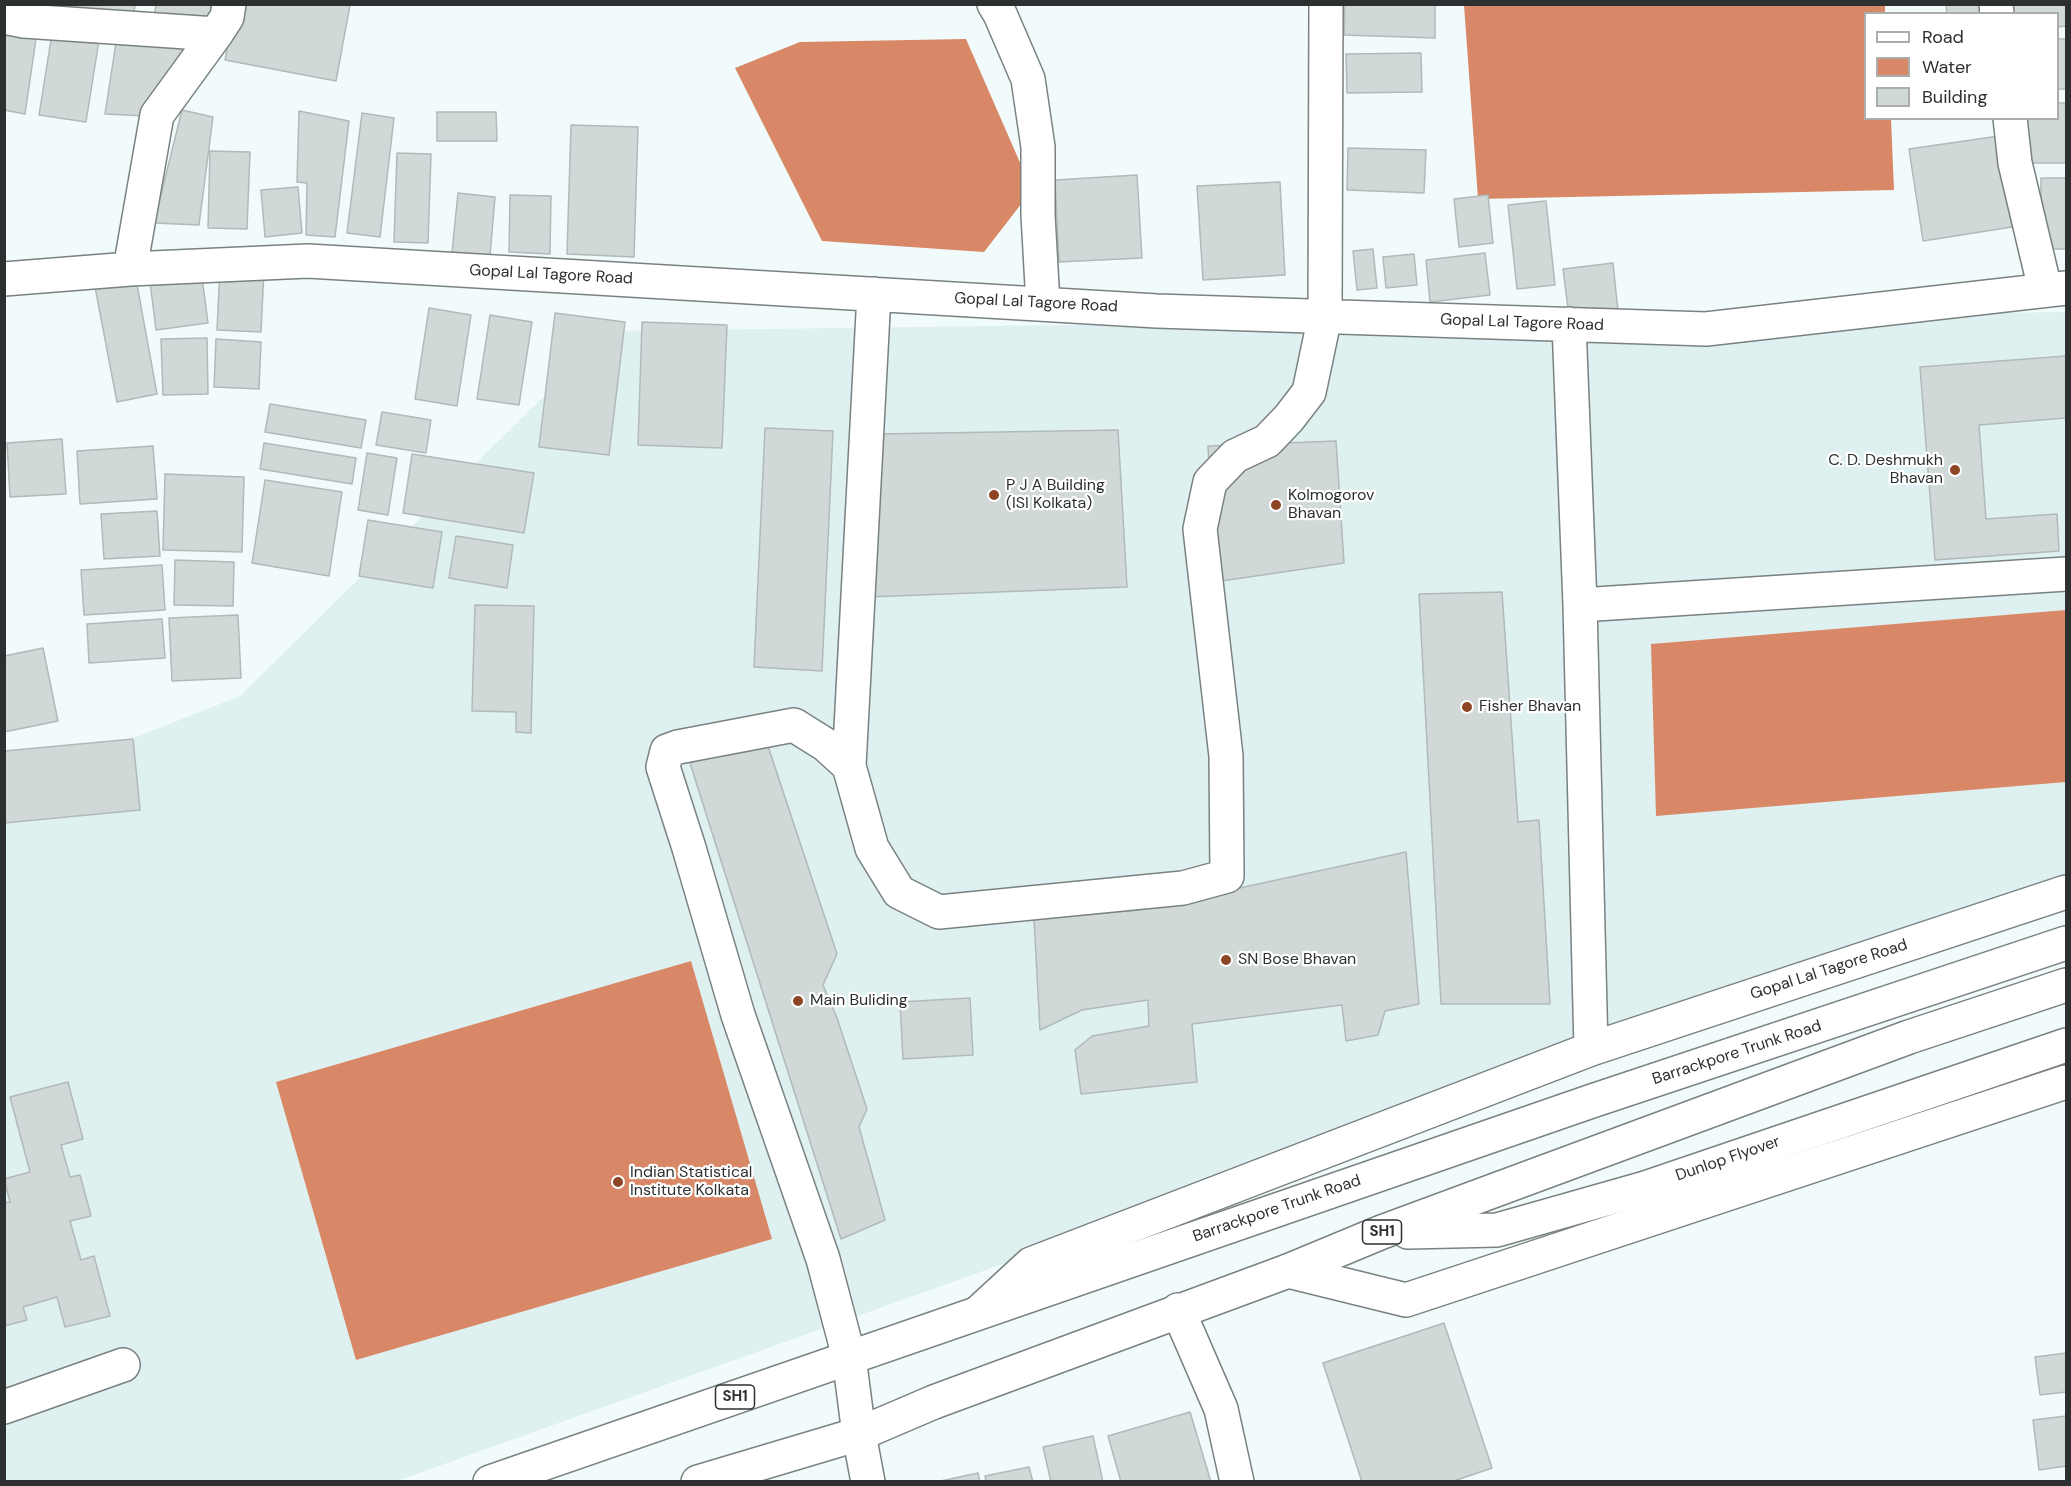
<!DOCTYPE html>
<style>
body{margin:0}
#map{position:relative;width:2071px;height:1486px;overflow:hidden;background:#f2fbfb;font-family:"DM Sans",sans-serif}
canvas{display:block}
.frame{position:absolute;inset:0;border:6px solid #2d3030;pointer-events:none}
.legend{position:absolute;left:1864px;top:12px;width:195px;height:108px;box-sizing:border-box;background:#fff;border:2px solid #abacac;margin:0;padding:8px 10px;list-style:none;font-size:18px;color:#2d3030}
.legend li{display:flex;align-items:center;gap:12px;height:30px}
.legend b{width:30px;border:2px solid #abacac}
</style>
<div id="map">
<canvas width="2071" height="1486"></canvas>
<div class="frame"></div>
<ul class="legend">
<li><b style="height:8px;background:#fff"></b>Road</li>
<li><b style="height:16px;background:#d88866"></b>Water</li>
<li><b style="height:16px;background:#d0d8d8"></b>Building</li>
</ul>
</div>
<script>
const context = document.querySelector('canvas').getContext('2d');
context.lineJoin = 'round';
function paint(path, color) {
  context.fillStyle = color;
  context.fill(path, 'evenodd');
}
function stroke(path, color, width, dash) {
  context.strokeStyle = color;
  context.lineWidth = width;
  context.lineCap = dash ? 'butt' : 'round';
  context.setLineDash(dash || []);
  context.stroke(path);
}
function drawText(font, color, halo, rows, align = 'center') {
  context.font = font + ' "DM Sans",sans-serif';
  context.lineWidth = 4.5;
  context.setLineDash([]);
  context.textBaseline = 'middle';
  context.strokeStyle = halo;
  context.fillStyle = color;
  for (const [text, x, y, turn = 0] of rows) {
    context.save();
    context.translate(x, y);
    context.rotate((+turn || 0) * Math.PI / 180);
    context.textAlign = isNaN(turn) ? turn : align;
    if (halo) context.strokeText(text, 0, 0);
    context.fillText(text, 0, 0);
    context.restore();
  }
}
const built = new Path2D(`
 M2066,312V883L397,1481L5,1482V789L240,696L610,331Z`);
const water = new Path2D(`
 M1464,5H1885V13L1866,14V118L1891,119L1894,190L1478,199Z
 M966,39L1032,190L984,252L822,241L735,68L800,42Z
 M2066,610V782L1656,816L1651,644Z
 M691,961L772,1239L356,1360L276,1082Z`);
const building = new Path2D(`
 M24,4H135L133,23Z
 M156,4H219L215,28L154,18Z
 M235,4L350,5L336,81L225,60Z
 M1345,4H1435V38L1344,35Z
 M1946,4H1989V14H1947Z
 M2011,4H2066V26L2058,27V14H2012Z
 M4,27L37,32L25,114L4,110Z
 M53,27L100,34L86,122L39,115Z
 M118,30L197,42L146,116L105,114Z
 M2058,39H2066V89H2058Z
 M1421,53L1422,92L1347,93L1346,54Z
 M2058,103H2066V163H2027V118H2058Z
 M182,110L213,117L199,225L154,223Z
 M299,111L349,121L335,237L306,235L307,183L297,182Z
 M437,112H496L497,141H437Z
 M362,113L394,118L380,237L347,233Z
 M571,125L638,127L634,257L567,254Z
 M1999,136L2012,227L1923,241L1909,149Z
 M1348,148L1426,150L1424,193L1347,190Z
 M210,151L250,152L247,229L208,228Z
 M397,153L431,154L428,243L394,242Z
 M1137,175L1142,258L1059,262L1055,180Z
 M2041,178H2066V249H2041Z
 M1280,182L1285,275L1203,280L1197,186Z
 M298,187L302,233L265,237L261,190Z
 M458,193L495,197L490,256L452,252Z
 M510,195L551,196L550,254L509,252Z
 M1488,195L1493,243L1459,247L1454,199Z
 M1546,201L1555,285L1517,289L1508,205Z
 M1373,249L1377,288L1357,290L1353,251Z
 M1485,253L1490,295L1430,302L1426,260Z
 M1414,254L1417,285L1386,288L1383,257Z
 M1613,263L1618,311L1569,316L1563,269Z
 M220,267L264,270L261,332L217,330Z
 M202,277L208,323L156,330L150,282Z
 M136,279L157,394L117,402L95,287Z
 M429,308L471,315L457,406L415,399Z
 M555,313L625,322L609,455L539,447Z
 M490,315L532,322L519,405L477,399Z
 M642,322L727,325L722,448L638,445Z
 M207,338L208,394L163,395L161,339Z
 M216,339L261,342L259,389L214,387Z
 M2066,356V418L1979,425L1986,519L2057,514L2059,551L1935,560L1920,367Z
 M270,404L366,420L361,448L265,432Z
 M382,412L431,420L426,453L376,445Z
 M765,428L833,431L822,671L754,667Z
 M1118,430L1127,587L869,597L877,434Z
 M62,439L66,494L10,497L7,443Z
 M1336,441L1344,563L1215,582L1208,446Z
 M264,443L356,458L352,484L260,469Z
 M153,446L157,499L80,504L77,451Z
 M367,453L397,458L388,515L358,510Z
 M412,454L534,473L524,533L403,513Z
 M165,474L244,477L242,552L163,550Z
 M265,480L342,492L329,576L252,563Z
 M157,511L160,556L104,559L101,514Z
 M368,520L442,532L433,588L359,576Z
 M456,536L513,545L507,588L449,578Z
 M175,560L234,562L233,606L174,605Z
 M162,565L165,610L84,615L81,570Z
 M1502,592L1518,822L1539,820L1550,1004H1441L1419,594Z
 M475,605L534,606L531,733L516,732V712L472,711Z
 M238,615L241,678L172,681L169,618Z
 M162,619L165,658L89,663L87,624Z
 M43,648L58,721L4,732V656Z
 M133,739L140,810L4,823V751Z
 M766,740L837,954L823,985L837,1018L867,1109L859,1127L885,1220L841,1239L690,763Z
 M1406,852L1419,1004L1385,1011L1378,1035L1346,1041L1342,1005L1192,1024L1197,1082L1081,1094L1075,1050L1092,1036L1149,1026L1148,1000L1082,1010L1040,1030L1034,919L1138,910Z
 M970,998L973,1055L903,1059L900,1002Z
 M68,1082L83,1139L61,1145L70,1177L80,1175L91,1216L70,1221L81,1260L94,1256L110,1316L65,1327L57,1297L23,1307L27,1320L4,1326V1203L10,1202L4,1179L30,1172L10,1097Z
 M1444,1323L1492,1468L1451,1482H1362L1323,1363Z
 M2066,1353V1392L2040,1395L2035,1357Z
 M1190,1412L1211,1482H1121L1108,1436Z
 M2066,1416V1466L2039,1470L2033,1420Z
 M1093,1436L1103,1482H1051L1043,1447Z
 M1029,1467L1033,1482H986L985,1476Z
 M978,1473L980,1482H936Z`);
const minor = new Path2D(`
 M994,4L1000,14L1028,79L1038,147V215L1043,304
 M1996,4L1997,14
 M4,17L24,21L216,34
 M2010,118L2015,163L2045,289
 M130,269L157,115L216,34L227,17L229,4
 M4,279L130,269L308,261L1157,311L1706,329L2066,288
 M1569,324L1580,605L1591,1049
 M1580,605L2066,574
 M849,766L874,294
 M1288,1271L1406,1300L2066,1082
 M1178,1310L1221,1409L1237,1482
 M979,1312L1031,1264L1591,1049L2066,892
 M4,1407L123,1365
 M868,1482L859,1434L849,1357L823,1259L738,1015L689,848L663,767L667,751L678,747L794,725L826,745L849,766L872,848L899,892L939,912L1183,888L1227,876L1226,756L1200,529L1210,482L1235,456L1267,441L1289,418L1309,392L1325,316L1326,4`);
const major = new Path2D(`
 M1408,1232L1497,1230L1645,1188L2066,1045
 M490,1482L1592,1101L2066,943
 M698,1482L859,1434L934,1402L1288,1271L1382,1232L1909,1037L2066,985`);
const markers = [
 [1955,470,6,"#8d4525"],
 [994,495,6,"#8d4525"],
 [1276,505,6,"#8d4525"],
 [1467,707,6,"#8d4525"],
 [1226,960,6,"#8d4525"],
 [798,1001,6,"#8d4525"],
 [618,1182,6,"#8d4525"]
];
const shields = [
 [1382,1232,39],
 [735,1397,39]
];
const shieldNames = [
 ["SH1",1382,1232],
 ["SH1",735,1397]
];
const streetNames = [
 ["Gopal Lal Tagore Road",551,275,3],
 ["Gopal Lal Tagore Road",1036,303,3],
 ["Gopal Lal Tagore Road",1522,323,2],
 ["Gopal Lal Tagore Road",1829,970,-18],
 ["Barrackpore Trunk Road",1737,1053,-18],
 ["Dunlop Flyover",1728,1159,-19],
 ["Barrackpore Trunk Road",1277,1209,-19]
];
const poiNames = [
 ["C. D. Deshmukh",1943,461,"right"],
 ["Bhavan",1943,479,"right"],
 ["P J A Building",1006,486],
 ["(ISI Kolkata)",1006,504],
 ["Kolmogorov",1288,496],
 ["Bhavan",1288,514],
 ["Fisher Bhavan",1479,707],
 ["SN Bose Bhavan",1238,960],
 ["Main Buliding",810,1001],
 ["Indian Statistical",630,1173],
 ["Institute Kolkata",630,1191]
];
paint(built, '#dff0f1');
paint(water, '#d88866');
paint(building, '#d0d8d8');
stroke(building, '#b1b9b9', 1.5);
stroke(minor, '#798181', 36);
stroke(major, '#798181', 36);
stroke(minor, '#fff', 33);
stroke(major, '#fff', 33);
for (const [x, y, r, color] of markers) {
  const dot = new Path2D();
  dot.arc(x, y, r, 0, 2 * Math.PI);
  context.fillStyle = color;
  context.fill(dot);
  stroke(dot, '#fff', 2);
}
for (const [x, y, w] of shields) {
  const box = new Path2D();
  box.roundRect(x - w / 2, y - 12, w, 24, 4.5);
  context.fillStyle = '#fff';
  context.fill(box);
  stroke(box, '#2d3030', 1.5);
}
drawText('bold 15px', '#2d3030', null, shieldNames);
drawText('16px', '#2d3030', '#fff', streetNames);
drawText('16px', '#2d3030', '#fff', poiNames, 'left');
</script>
